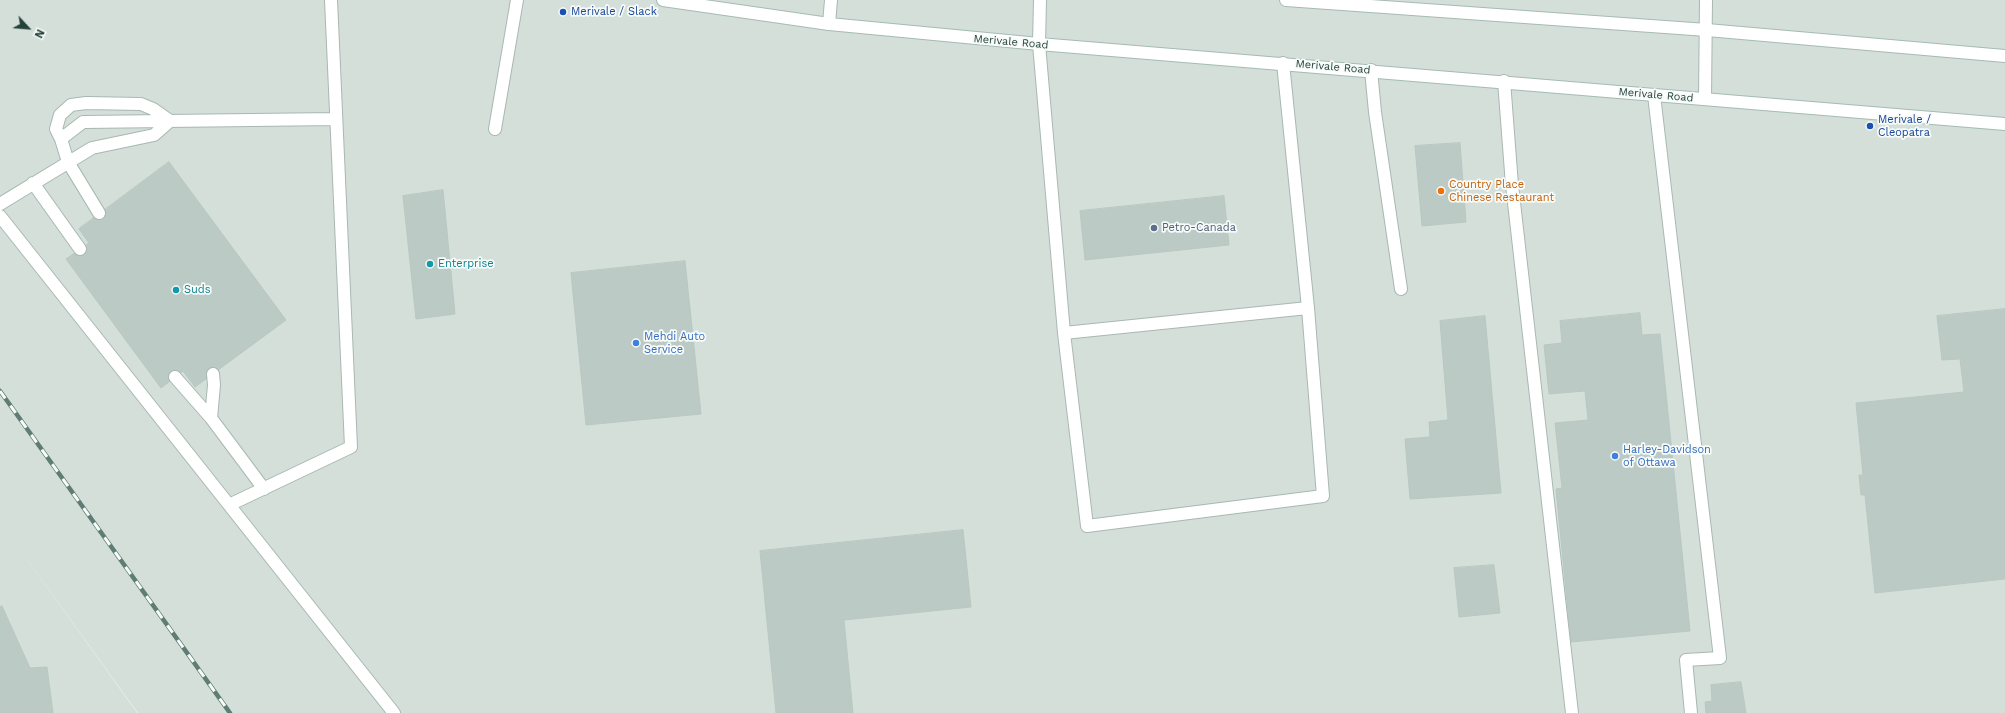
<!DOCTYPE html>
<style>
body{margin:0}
#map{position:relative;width:2005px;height:713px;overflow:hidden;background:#e6efeb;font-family:"Work Sans",sans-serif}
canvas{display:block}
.north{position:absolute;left:8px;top:8px;width:40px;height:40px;-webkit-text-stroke:3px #f7fbf9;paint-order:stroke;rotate:116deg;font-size:11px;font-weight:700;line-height:16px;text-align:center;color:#24423a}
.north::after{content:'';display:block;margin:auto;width:14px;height:18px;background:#24423a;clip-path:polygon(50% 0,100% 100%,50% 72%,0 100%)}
</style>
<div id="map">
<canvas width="2005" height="713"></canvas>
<div class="north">N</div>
</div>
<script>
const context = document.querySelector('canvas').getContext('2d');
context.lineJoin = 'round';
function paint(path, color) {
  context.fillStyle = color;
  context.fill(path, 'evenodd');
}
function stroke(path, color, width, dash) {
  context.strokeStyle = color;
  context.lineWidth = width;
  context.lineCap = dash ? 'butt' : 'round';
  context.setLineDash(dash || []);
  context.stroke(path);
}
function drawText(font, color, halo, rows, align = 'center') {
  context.font = font + ' "Work Sans",sans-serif';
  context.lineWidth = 3.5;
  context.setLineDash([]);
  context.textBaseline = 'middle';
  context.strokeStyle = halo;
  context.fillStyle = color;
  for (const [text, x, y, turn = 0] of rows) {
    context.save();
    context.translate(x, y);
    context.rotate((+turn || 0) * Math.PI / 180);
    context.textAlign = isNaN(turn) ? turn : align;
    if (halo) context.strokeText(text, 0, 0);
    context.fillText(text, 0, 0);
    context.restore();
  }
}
const built = new Path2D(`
 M0,0H2005V713H138L1,523L137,713H0Z`);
const building = new Path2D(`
 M1460,143L1466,222L1422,226L1415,146Z
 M169,162L286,320L195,387L183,371L161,388L66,259L89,243L79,229Z
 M443,190L455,314L416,319L403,196Z
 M1224,196L1229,245L1085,260L1080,211Z
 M685,261L701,414L586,425L571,273Z
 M2005,309V579L1875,593L1865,495H1861L1859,475H1863L1856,403L1964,392L1960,359L1942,360L1937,316Z
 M1640,313L1642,335L1660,334L1690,631L1571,642L1556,489L1562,488L1555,423L1588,420L1585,391L1549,394L1544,345L1562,343L1560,321Z
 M1485,316L1501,493L1410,499L1405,439L1430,437L1429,422L1448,420L1440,321Z
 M963,530L971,607L844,620L853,713H776L760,551Z
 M1494,565L1500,613L1459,617L1454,568Z
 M2,606L30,668L47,667L53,713H0V607Z
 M1741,682L1746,713H1706L1705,702L1712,701L1711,685Z`);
const service = new Path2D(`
 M1040,0L1039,44L1064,333L1308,308L1283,63
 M1371,70L1375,112L1401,289
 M1504,81L1512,185L1572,713
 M1654,95L1720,658L1686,660L1691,713
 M495,129L517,0
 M33,183L80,249
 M0,204L92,148L154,135L170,121L153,109L141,104L86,103L71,105L60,115L56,129L61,139
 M99,213L68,162L61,139L83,122L336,119
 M0,216L394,713
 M1064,333L1087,526L1323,496L1308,308
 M175,377L211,418L264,489
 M211,418L214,385L213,374
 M229,505L351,447L331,0`);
const tertiary = new Path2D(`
 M829,24L831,0
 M1705,99L1706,0`);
const secondary = new Path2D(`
 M663,0L829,24L1039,44L2005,124
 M1286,0L1707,30L2005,56`);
const rail = new Path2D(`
 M0,391L230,713`);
const markers = [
 [563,12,4,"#1a4fb4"],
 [1870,126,4,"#1a4fb4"],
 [1441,191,4,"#e8710a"],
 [1154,228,4,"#5c6f8a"],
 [430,264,4,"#0f9aa8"],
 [176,290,4,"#0f9aa8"],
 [636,343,4,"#3f7fe0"],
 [1615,456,4,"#3f7fe0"]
];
const transitNames = [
 ["Merivale / Slack",571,12],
 ["Merivale /",1878,120],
 ["Cleopatra",1878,133]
];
const streetNames = [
 ["Merivale Road",1011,42,5],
 ["Merivale Road",1333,67,5],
 ["Merivale Road",1656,95,5]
];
const foodNames = [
 ["Country Place",1449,185],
 ["Chinese Restaurant",1449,198]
];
const serviceNames = [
 ["Petro-Canada",1162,228]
];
const cultureNames = [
 ["Enterprise",438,264],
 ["Suds",184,290]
];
const shopNames = [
 ["Mehdi Auto",644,337],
 ["Service",644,350],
 ["Harley-Davidson",1623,450],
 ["of Ottawa",1623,463]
];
paint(built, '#d4dfda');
paint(building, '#bbcac4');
stroke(building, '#b8c9c2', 1);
stroke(service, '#a8b8b2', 14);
stroke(tertiary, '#a8b8b2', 14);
stroke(secondary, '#a4bbb3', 14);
stroke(service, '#fff', 12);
stroke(tertiary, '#fff', 12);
stroke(secondary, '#fff', 12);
stroke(rail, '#5f7d75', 4.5);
stroke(rail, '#f7fbf9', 3, [9]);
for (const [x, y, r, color] of markers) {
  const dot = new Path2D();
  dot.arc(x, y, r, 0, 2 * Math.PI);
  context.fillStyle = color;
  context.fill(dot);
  stroke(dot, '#f7fbf9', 1.5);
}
drawText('11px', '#164399', '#f7fbf9', transitNames, 'left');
drawText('11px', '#24423a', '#f7fbf9', streetNames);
drawText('11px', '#c56008', '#f7fbf9', foodNames, 'left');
drawText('11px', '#4e5e75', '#f7fbf9', serviceNames, 'left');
drawText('11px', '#0d838f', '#f7fbf9', cultureNames, 'left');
drawText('11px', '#366cbe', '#f7fbf9', shopNames, 'left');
</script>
